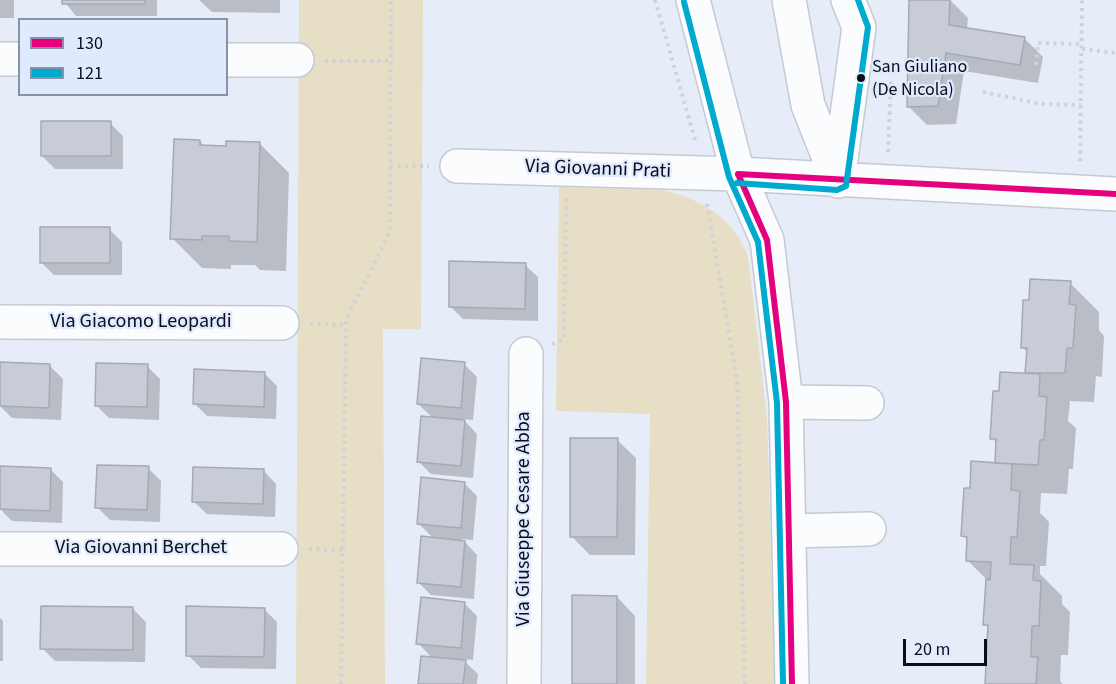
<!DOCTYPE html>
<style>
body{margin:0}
#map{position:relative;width:1116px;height:684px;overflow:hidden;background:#e7edf8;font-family:"Source Sans 3",sans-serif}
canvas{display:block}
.legend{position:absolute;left:18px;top:18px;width:210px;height:78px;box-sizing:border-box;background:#e0eaff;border:2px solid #8a92a3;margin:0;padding:8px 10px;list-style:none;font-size:18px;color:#090e19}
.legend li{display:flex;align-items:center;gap:12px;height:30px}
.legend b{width:30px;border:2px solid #8a92a3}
.scale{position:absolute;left:903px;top:639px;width:84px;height:27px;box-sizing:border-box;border:3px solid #090e19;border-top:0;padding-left:8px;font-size:18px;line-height:21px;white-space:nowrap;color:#090e19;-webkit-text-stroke:4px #e0eaff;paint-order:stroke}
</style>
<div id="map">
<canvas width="1116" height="684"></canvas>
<ul class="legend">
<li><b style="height:8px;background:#e5007d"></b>130</li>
<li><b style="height:8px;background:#00a9ce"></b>121</li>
</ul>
<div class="scale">20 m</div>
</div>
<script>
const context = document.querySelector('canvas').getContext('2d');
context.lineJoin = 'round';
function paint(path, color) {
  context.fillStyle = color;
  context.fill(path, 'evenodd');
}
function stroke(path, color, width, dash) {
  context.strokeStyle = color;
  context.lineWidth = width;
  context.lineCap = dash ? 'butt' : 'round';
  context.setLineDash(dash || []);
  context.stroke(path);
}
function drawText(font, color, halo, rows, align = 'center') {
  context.font = font + ' "Source Sans 3",sans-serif';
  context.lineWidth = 4.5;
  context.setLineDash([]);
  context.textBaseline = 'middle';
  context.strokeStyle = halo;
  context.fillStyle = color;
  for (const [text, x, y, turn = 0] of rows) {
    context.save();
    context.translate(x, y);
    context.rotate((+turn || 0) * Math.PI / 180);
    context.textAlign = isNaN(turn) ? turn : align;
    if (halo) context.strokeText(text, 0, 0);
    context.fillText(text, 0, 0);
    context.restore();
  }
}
const green = new Path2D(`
 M299,0H423L421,329H383L385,684H296Z
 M559,187L662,190C701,199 733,217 748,256L767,418L775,684H646L650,414L556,411Z`);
const shadow = new Path2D(`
 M0,0H14V18H0Z
 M63,0H157V16H76Z
 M199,0H280V13L212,12Z
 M910,0H950L968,18L967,29L1024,38L1043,57L1038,83L964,71L956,124L927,125L908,106Z
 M110,123L123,136V169H55L42,156Z
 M200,141L205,147L260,144L289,173L286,271L260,270L255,265H231V269L202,268L172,238Z
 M109,229L122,242V275H54L41,262Z
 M525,265L538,277V321L463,319L450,306Z
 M1070,283L1099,312V330L1104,336L1102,377L1096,376L1094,402L1070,401L1068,421L1076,428L1073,469H1069L1067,494L1041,493L1040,513L1049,522L1046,566H1040V574L1062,596V604L1070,612L1068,655H1061L1060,681L1063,684H986L989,629L985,624L987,580L967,560L968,541L963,535L971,490L997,464L998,445L992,438L1001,393L1027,375L1028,353L1022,347L1031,301Z
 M0,364L50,366L63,379L61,420L12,418L0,406Z
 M464,364L477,377L473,420L463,419L477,434L473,478L431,474L418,461L433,418L418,404Z
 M147,366L160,379L159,420L109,418L96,405Z
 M264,373L277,386L276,419L207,416L195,404Z
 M617,440L636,458L635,555H590L571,536Z
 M148,468L161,481L160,522L110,520L97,507Z
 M50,469L63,482L62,523L12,521L0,509V485Z
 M264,471L276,484L275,517L207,514L194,502Z
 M464,483L477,496L473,540L462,539L477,555L474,599L431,595L418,582L434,539L418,523Z
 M617,597L635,616V684H573Z
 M464,603L477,616L473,660L462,659L478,674L477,684H420L433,659L418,643Z
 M133,609L146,622L145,662L55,661L42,648Z
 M264,609L277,622L276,669L201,668L188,655Z
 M0,618L3,621V661H0Z`);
const building = new Path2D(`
 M62,0H145V4H62Z
 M909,0H950L949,25L1025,37L1020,65L946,53L938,106L907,107Z
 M41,121H111V156H41Z
 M174,139L200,140V145L226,146V141L260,142L257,242L229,241V236H202V240L170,239Z
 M40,227H110V263H40Z
 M449,261L526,263L525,309L449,307Z
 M1030,279L1071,281L1069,304L1076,305L1073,348H1067L1065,373H1025L1027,348H1021L1023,300H1029Z
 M421,358L465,362L461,408L417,404Z
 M0,362L50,364L49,408L0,406Z
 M96,363L148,364L147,407L95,406Z
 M194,369L265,372L264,407L193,404Z
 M1000,372L1040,374L1039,396L1047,397L1044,440H1040L1038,465L995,463L996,439H990L993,391H999Z
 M421,416L465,420L461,466L417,462Z
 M570,438H618L617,537H570Z
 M971,461L1012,464L1011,490L1020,491L1017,537H1011L1010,564L1034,565L1033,580L1041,581L1039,626H1032L1031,657H1038L1036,684H985L988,625H983L986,579L990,580L991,562L966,561L967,537L961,536L964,488H970Z
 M97,465L149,466L147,510L95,508Z
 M0,466L51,468L50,511L0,509Z
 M193,467L264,469L263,504L192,502Z
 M421,477L465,482L461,528L417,524Z
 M421,536L465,541L461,587L417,583Z
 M572,595L617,596V684H572Z
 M421,597L465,602L461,648L416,644Z
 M41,606L133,607V650L40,649Z
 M186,606L265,608L264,657L186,656Z
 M421,656L466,660L463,684H418Z`);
const path = new Path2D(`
 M655,0L696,143
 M1082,49L1116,53
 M325,61H390
 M1036,65L1038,43L1082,44
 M983,92L1042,104L1081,105
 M888,152L891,81
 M1080,161L1082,0
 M390,166H429
 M707,204L737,380L745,684
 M310,324L345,325
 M552,344L564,339L566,198
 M309,549L342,550
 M341,684L346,319L390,232L391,0`);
const minor = new Path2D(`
 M693,0L738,174L767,240L786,402L792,684
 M789,0L808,105L838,181
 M0,59H20
 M226,60H297
 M457,166L738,174L1116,194
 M838,181L859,27L848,0
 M0,322L282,323
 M786,402L867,403
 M789,531L869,529
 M0,549H281
 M524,684L526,354`);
const bus1 = new Path2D(`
 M738,174L767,240L786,402L792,684
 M738,174L1116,194`);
const bus2 = new Path2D(`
 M684,2L729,177L758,242L777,403L783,684
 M737,183L837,190L846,186L868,27L858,0`);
const markers = [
 [861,78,5,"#090e19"]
];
const busNames = [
 ["San Giuliano",872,68],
 ["(De Nicola)",872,91]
];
const streetNames = [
 ["Via Giovanni Prati",598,170,2],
 ["Via Giacomo Leopardi",141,323],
 ["Via Giuseppe Cesare Abba",525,519,-90],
 ["Via Giovanni Berchet",141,549]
];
paint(green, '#e6dfc5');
paint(shadow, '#0003');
paint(building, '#c7ccd7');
stroke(building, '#a4aab5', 1.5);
stroke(minor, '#c4c9d4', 36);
stroke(path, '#d0d2d5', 4, [3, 4.5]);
stroke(minor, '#fbfcfe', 33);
stroke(bus1, '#e5007d', 6);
stroke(bus2, '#00a9ce', 6);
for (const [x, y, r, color] of markers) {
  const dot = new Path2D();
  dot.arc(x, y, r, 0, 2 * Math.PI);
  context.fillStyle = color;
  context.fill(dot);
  stroke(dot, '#e0eaff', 2);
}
drawText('18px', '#090e19', '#e0eaff', busNames, 'left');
drawText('20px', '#090e19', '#e0eaff', streetNames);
</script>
